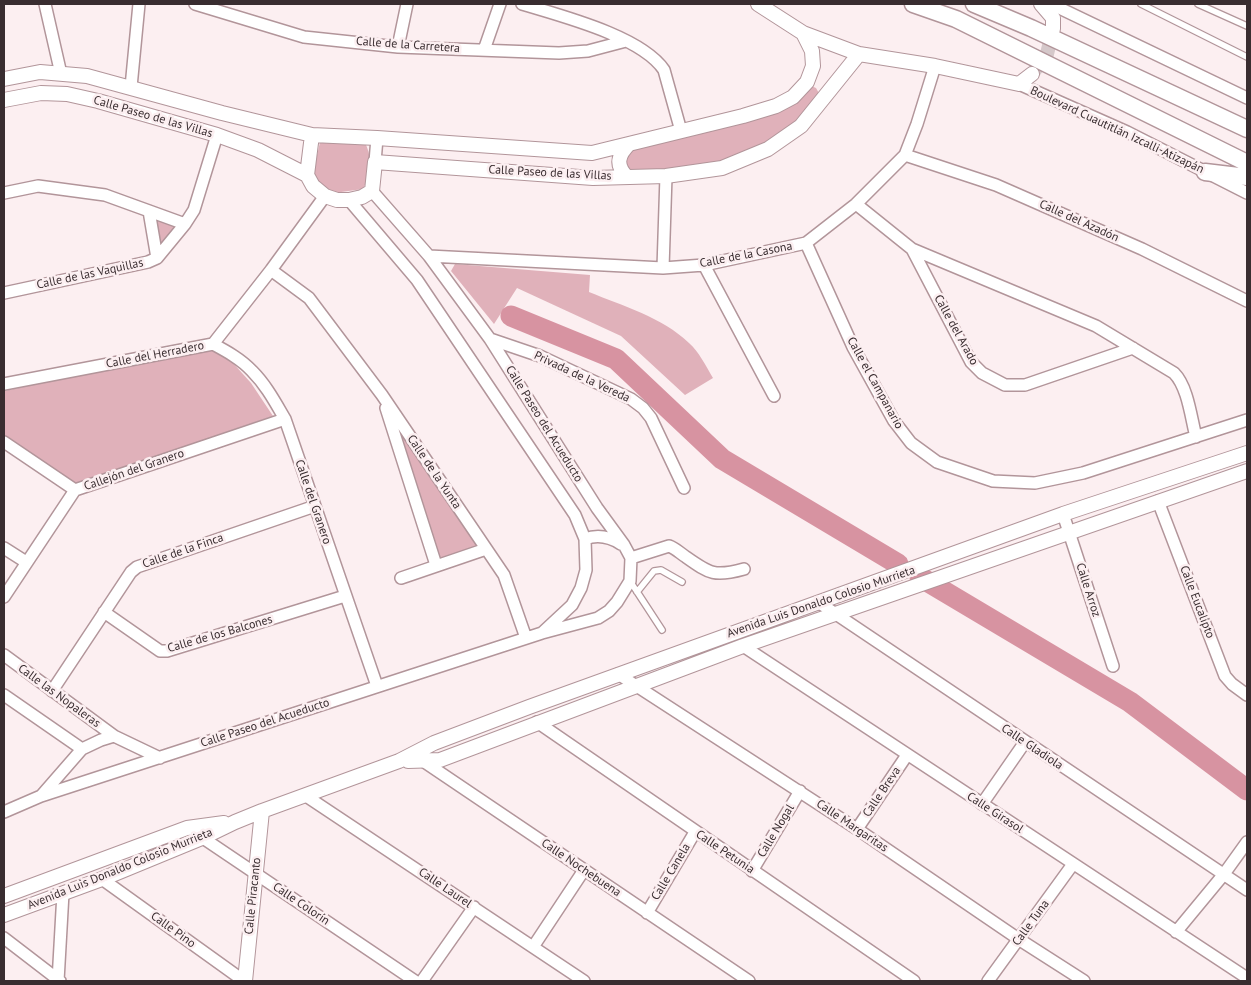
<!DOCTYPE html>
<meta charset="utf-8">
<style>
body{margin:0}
#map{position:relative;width:1251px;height:985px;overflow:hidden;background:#fceff1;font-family:"PT Sans",sans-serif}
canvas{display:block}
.frame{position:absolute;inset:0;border:5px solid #392d30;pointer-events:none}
</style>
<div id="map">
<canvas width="1251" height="985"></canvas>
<div class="frame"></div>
</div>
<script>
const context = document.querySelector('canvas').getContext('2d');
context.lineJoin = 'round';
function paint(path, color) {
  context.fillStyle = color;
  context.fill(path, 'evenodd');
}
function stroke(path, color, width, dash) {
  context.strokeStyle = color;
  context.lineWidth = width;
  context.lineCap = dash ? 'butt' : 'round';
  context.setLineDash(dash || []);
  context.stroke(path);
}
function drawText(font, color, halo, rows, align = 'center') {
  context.font = font + ' "PT Sans",sans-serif';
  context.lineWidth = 5;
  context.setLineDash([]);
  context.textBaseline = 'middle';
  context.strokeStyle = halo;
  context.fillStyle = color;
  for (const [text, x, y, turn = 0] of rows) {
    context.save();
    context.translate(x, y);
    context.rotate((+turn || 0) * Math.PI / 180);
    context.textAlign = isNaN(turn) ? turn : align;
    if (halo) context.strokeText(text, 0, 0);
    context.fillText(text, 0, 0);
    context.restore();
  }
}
const green = new Path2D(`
 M809,85L816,88L820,95C813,105 806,118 796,125C748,165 688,174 628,171L624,161L631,147L773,112Z
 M321,138L363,139C373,156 372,172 363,189L334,193L312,177Z
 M151,214L182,225L158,253Z
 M455,264L590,275L589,292C623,306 662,317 689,343C699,352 706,366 713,378L685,395L621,336L517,288L494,324L451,271Z
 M213,347L233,363L251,383L273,416L75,484L4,436V391Z
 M390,411L482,547L437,562Z`);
const river = new Path2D(`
 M511,316L616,359L722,459L898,564
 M920,577L1130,702L1247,790`);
const tertiaryTunnel = new Path2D(`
 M1032,74L1047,54L1053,29`);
const service = new Path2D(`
 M1141,4L1247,57
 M1198,4L1247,26
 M630,581L662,630
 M637,592L654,571L661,570L682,582`);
const minor = new Path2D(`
 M45,4L61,74
 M195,4L304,37L398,47L559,53L588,51L626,41
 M522,4C561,16 641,36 664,70L681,131
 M1051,4L1247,98
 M398,47L407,4
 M484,50L500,4
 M1019,84L1127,132L1247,193
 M131,87L139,4
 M905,155L996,185L1142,249L1247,301
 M375,162L377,138
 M4,193L38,186L105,195L185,224
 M349,200L417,280L575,515L585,539L586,570L581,588L572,605L543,632
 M856,204L912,249L1096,326L1174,373C1188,387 1191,418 1196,437
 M149,211L157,258
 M806,243L853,347L894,421L911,443L937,462L993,481L1035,483L1083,473L1247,420
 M912,249L971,362L982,373L1005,385H1025L1133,348
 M429,256L663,268L704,265L806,243L856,204L905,155L917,124L935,66
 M704,265L774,396
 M663,268L666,176
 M271,270L309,298L382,395L504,575L526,638
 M4,293L148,262L157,258L185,224L194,210L217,135
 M490,339L540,356L631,399L643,408L651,418L684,488
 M213,344C226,351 241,359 252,371C266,385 275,402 285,419L377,686
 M4,384L213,344L271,270L325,196
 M386,408L436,565
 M4,442L75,490
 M1158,501L1225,676L1232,684L1247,695
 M1063,514L1113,666
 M585,539C598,534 610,537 621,544
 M4,548L26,562
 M631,558L669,546C675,548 680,553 686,557C710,574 715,577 744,569
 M401,578L486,549
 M4,597L75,490L285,419
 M818,602L1247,890
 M104,612L160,651H167L345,596
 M743,646L1247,978
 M4,655L114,736
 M618,674L857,829L1020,940L1084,981
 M52,691L131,572L137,567L315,506
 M4,695L82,749
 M537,722L914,981
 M420,759L749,981
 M41,796L82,749L101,740L114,736L160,758
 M306,796L584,981
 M982,804L1025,742
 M4,812L41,796L542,633L598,618L609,611L617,602L630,581L631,558L624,545L597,508L490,339L429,256L372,191
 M857,829L907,755
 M197,834L415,981
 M752,871L800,791
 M102,879L244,981
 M647,913L695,832
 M1176,932L1224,874L1247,842
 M4,938L60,981
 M533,947L584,870
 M58,981L63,893
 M422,981L474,907
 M988,981L1073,864`);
const tertiary = new Path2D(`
 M758,4L803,33L859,54L935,66L1019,84L1032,74
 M1041,4L1053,18V29
 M4,79L40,72L87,76L222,113L312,135L377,138L592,153L743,116L776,106L793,97L807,82L813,66L812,51L803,33
 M4,100L41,93L67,94L98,101L217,135L258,150L307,175L313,186L325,196L337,200H349L362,197L372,191L375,162L593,178L666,176L722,168L768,149L801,126L859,54
 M307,175L312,135
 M627,177C615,165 618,155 629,144
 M408,761L440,760L743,646L1247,471
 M4,896L187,828L224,823
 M4,915L102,879L204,837L235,822L262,811L399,761L434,743L529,707L1063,514L1247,453
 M245,981L262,811`);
const secondary = new Path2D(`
 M913,4L956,19L1247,163
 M974,4L1031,28L1247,129
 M1205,172L1247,177`);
const streetNames = [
 ["Calle de la Carretera",408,45,4],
 ["Calle Paseo de las Villas",153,117,16],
 ["Boulevard Cuautitlán Izcalli-Atizapán",1117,130,25],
 ["Calle Paseo de las Villas",550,173,3],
 ["Calle del Azadón",1079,221,24],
 ["Calle de la Casona",746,255,-11],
 ["Calle de las Vaquillas",90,274,-12],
 ["Calle del Arado",956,330,61],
 ["Calle del Herradero",155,355,-11],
 ["Privada de la Vereda",582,377,25],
 ["Calle el Campanario",875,383,61],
 ["Calle Paseo del Acueducto",544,424,58],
 ["Callejón del Granero",134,470,-19],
 ["Calle de la Yunta",434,472,56],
 ["Calle del Granero",313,502,71],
 ["Calle de la Finca",183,551,-19],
 ["Calle Arroz",1088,590,72],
 ["Avenida Luis Donaldo Colosio Murrieta",821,602,-19],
 ["Calle Eucalipto",1197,602,69],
 ["Calle de los Balcones",220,634,-16],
 ["Calle las Nopaleras",59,696,36],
 ["Calle Paseo del Acueducto",265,723,-18],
 ["Calle Gladiola",1032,747,34],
 ["Calle Breva",882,792,-56],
 ["Calle Girasol",995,813,33],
 ["Calle Margaritas",852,826,34],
 ["Calle Nogal",776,831,-59],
 ["Calle Petunia",725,852,34],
 ["Calle Nochebuena",581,868,34],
 ["Avenida Luis Donaldo Colosio Murrieta",120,869,-22],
 ["Calle Canela",671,872,-59],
 ["Calle Laurel",445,888,34],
 ["Calle Piracanto",253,896,-84],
 ["Calle Colorín",301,904,34],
 ["Calle Tuna",1031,923,-54],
 ["Calle Pino",173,930,36]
];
paint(green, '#e0b1ba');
stroke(river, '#d793a1', 21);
stroke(tertiaryTunnel, '#d5c8ca', 14, [14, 7]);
stroke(service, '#b2959a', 8);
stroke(minor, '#b2959a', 14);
stroke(tertiary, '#b2959a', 16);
stroke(secondary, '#b2959a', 19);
stroke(service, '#fff', 5.5);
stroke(minor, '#fff', 11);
stroke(tertiary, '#fff', 14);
stroke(secondary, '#fff', 16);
drawText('12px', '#392d30', '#fceff1', streetNames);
</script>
